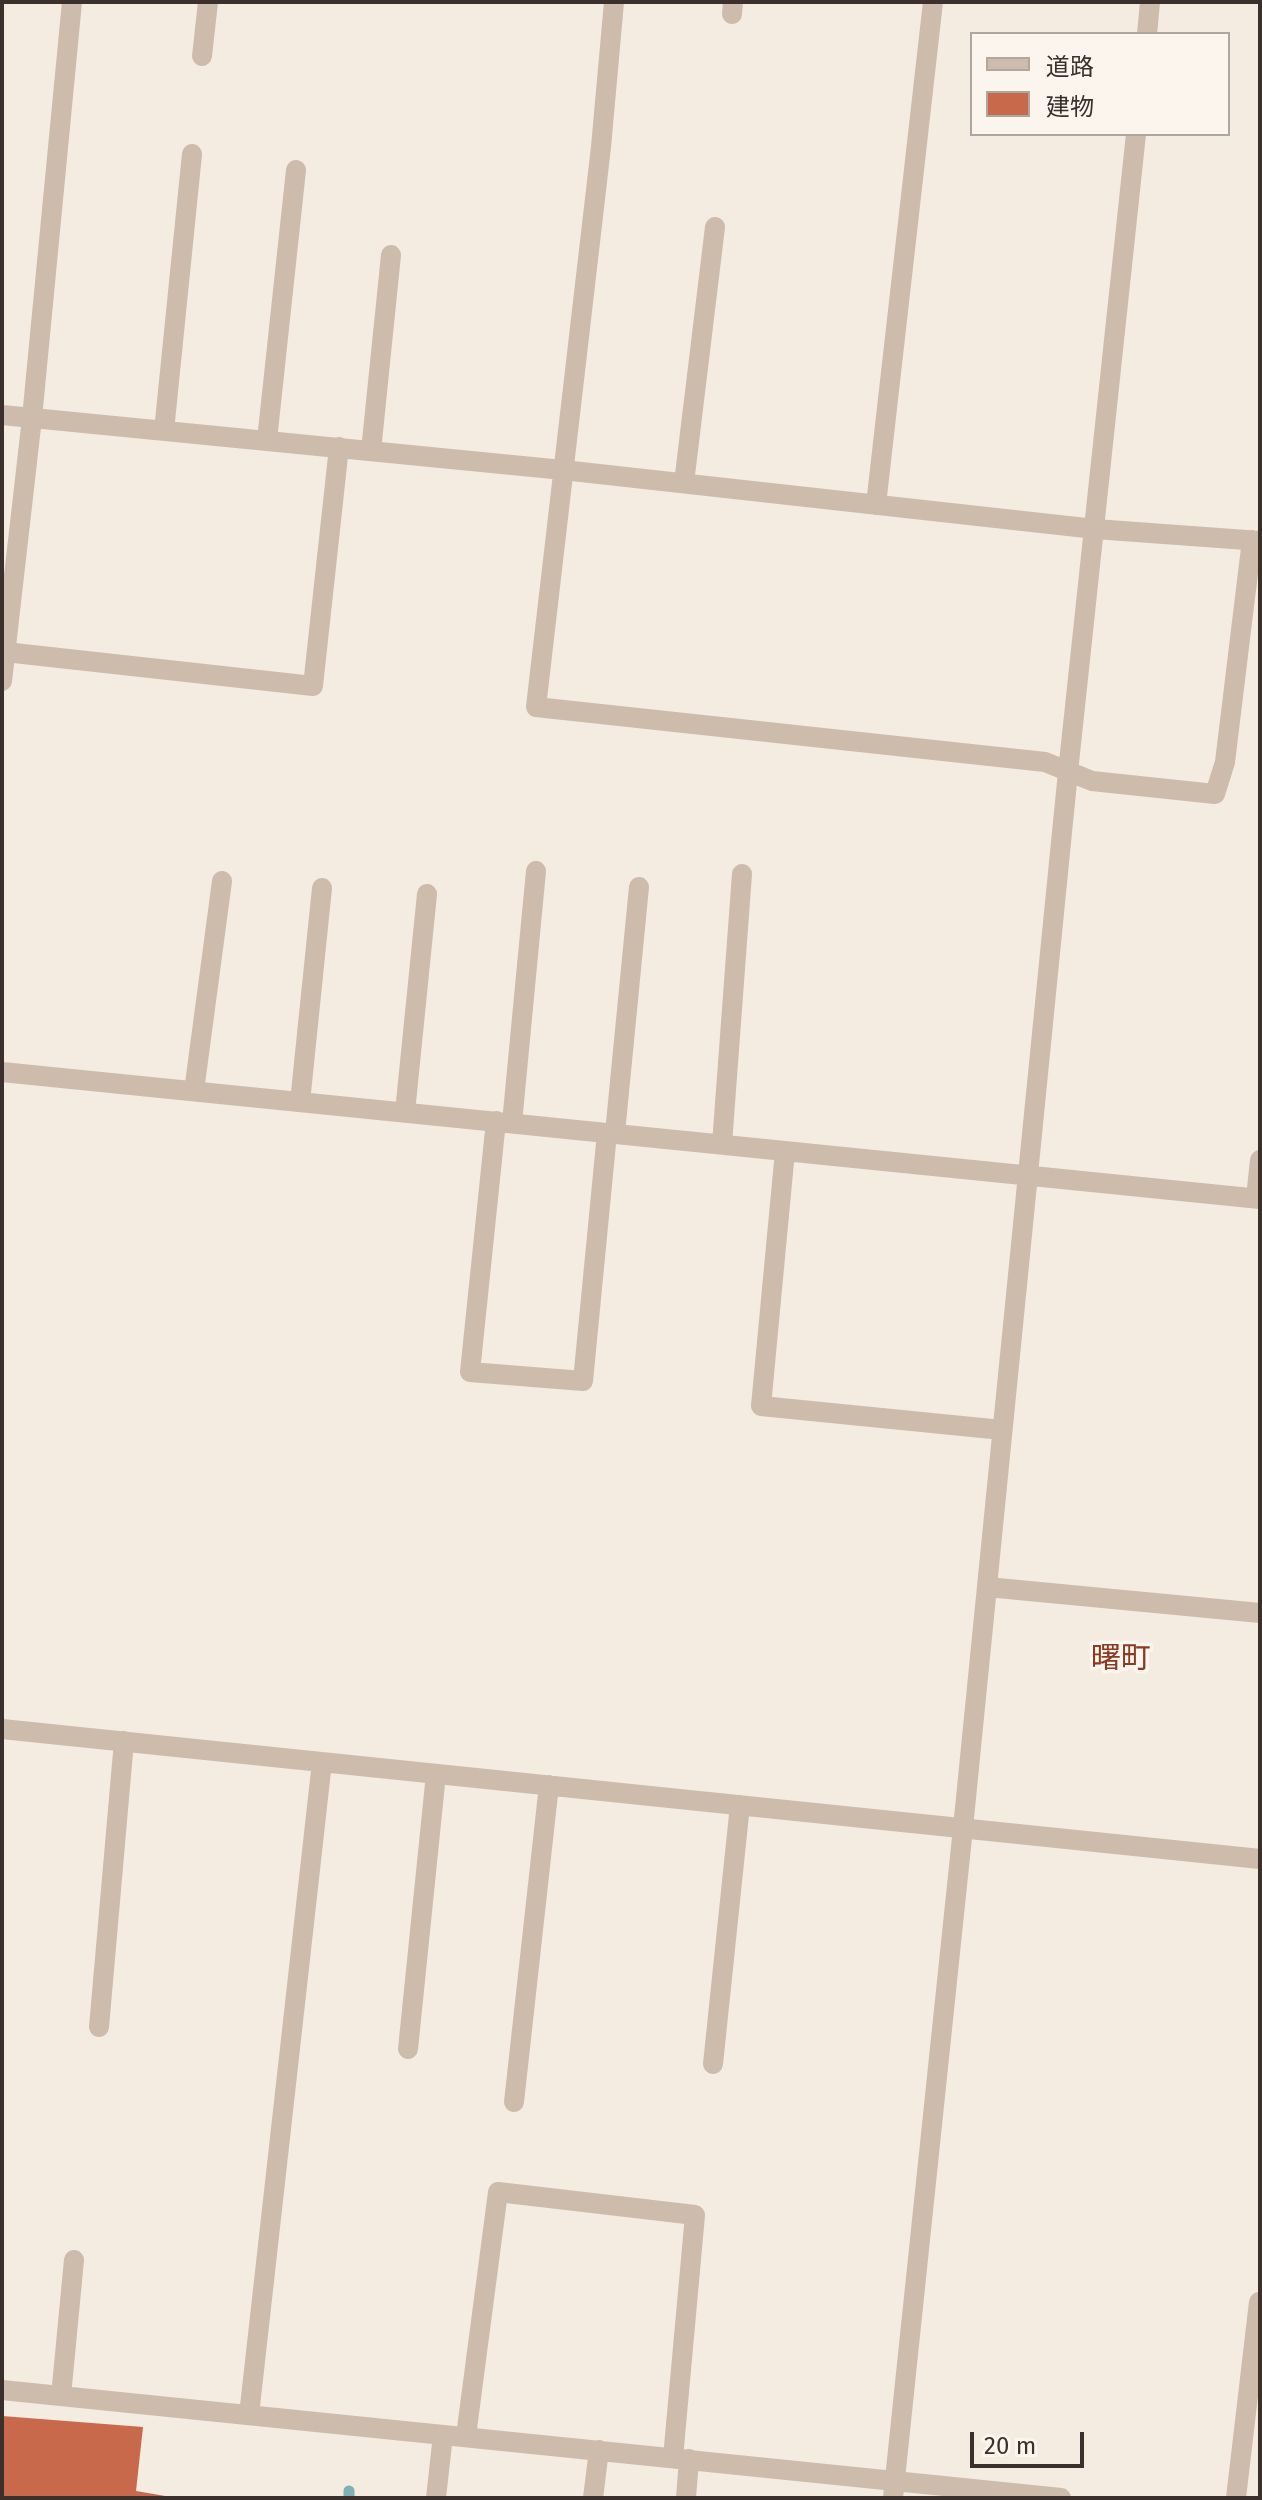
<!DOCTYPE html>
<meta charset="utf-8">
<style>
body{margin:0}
#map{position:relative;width:1262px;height:2500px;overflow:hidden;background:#f4ebe1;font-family:"Fira Sans","Noto Sans JP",sans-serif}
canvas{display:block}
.frame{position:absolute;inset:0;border:4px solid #3b302b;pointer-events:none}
.legend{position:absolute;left:970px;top:32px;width:260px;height:104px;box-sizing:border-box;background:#fbf5ee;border:2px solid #aea6a0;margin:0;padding:10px 14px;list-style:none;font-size:24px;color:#3b302b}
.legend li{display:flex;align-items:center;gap:16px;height:40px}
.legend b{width:40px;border:2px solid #aea6a0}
.scale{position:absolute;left:970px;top:2432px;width:114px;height:36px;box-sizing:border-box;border:4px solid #3b302b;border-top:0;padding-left:10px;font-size:24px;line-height:28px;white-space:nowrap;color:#3b302b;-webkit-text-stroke:6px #fbf5ee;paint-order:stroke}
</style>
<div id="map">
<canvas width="1262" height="2500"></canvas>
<div class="frame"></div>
<ul class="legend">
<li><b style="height:10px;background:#cdbbac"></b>道路</li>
<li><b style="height:22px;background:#c8694b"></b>建物</li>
</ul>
<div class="scale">20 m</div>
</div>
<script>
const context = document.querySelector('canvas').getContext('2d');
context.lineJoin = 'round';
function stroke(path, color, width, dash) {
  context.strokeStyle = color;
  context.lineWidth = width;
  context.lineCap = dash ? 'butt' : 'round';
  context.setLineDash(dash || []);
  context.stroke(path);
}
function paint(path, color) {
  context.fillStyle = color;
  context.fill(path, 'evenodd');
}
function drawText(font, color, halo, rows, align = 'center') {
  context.font = font + ' "Fira Sans","Noto Sans JP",sans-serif';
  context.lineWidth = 7;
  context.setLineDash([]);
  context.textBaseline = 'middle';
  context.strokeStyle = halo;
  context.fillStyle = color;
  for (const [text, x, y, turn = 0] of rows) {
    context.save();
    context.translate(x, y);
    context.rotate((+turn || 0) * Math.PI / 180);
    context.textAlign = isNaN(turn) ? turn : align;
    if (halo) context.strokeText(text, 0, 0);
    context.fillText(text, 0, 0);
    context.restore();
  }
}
const stream = new Path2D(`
 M349,2498V2491`);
const building = new Path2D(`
 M2,2416L143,2427L136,2491L177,2498H2Z`);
const minor = new Path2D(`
 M614,2L601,147L536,707L1045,762L1092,781L1215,794L1225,762L1252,540
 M732,14L733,2
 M1147,34L1150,2
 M202,56L208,2
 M2,415L563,470L1095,529L1260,541
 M164,431L192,154
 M267,440L296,170
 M371,451L391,255
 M684,483L715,227
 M876,505L933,2
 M5,652L313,686L339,447
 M2,1072L1260,1199
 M194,1091L222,881
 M300,1102L322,888
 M405,1112L427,894
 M496,1121L470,1372L583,1381L607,1133
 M512,1123L536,871
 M615,1133L639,887
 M722,1144L742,874
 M785,1151L761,1406L1002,1430
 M1256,1198L1260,1160
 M987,1587L1260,1613
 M2,1729L1260,1859
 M99,2027L124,1741
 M408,2049L436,1774
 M713,2064L740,1805
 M514,2102L549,1785
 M2,2390L1061,2498
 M61,2396L74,2260
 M249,2415L322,1762
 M466,2436L498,2192L695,2215L673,2458
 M436,2498L443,2435
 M593,2498L599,2450
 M686,2498L689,2459
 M893,2498L963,1828L1068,772L1136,134
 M1236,2498L1259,2302`);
const tertiary = new Path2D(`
 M2,681L32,418L72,2`);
const quarterNames = [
 ["曙町",1121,1660]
];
stroke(stream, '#7fb0b2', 11);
paint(building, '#c8694b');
stroke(minor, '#cdbbac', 20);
stroke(tertiary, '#cdbbac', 20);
drawText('30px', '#8c3b22', '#fbf5ee', quarterNames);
</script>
